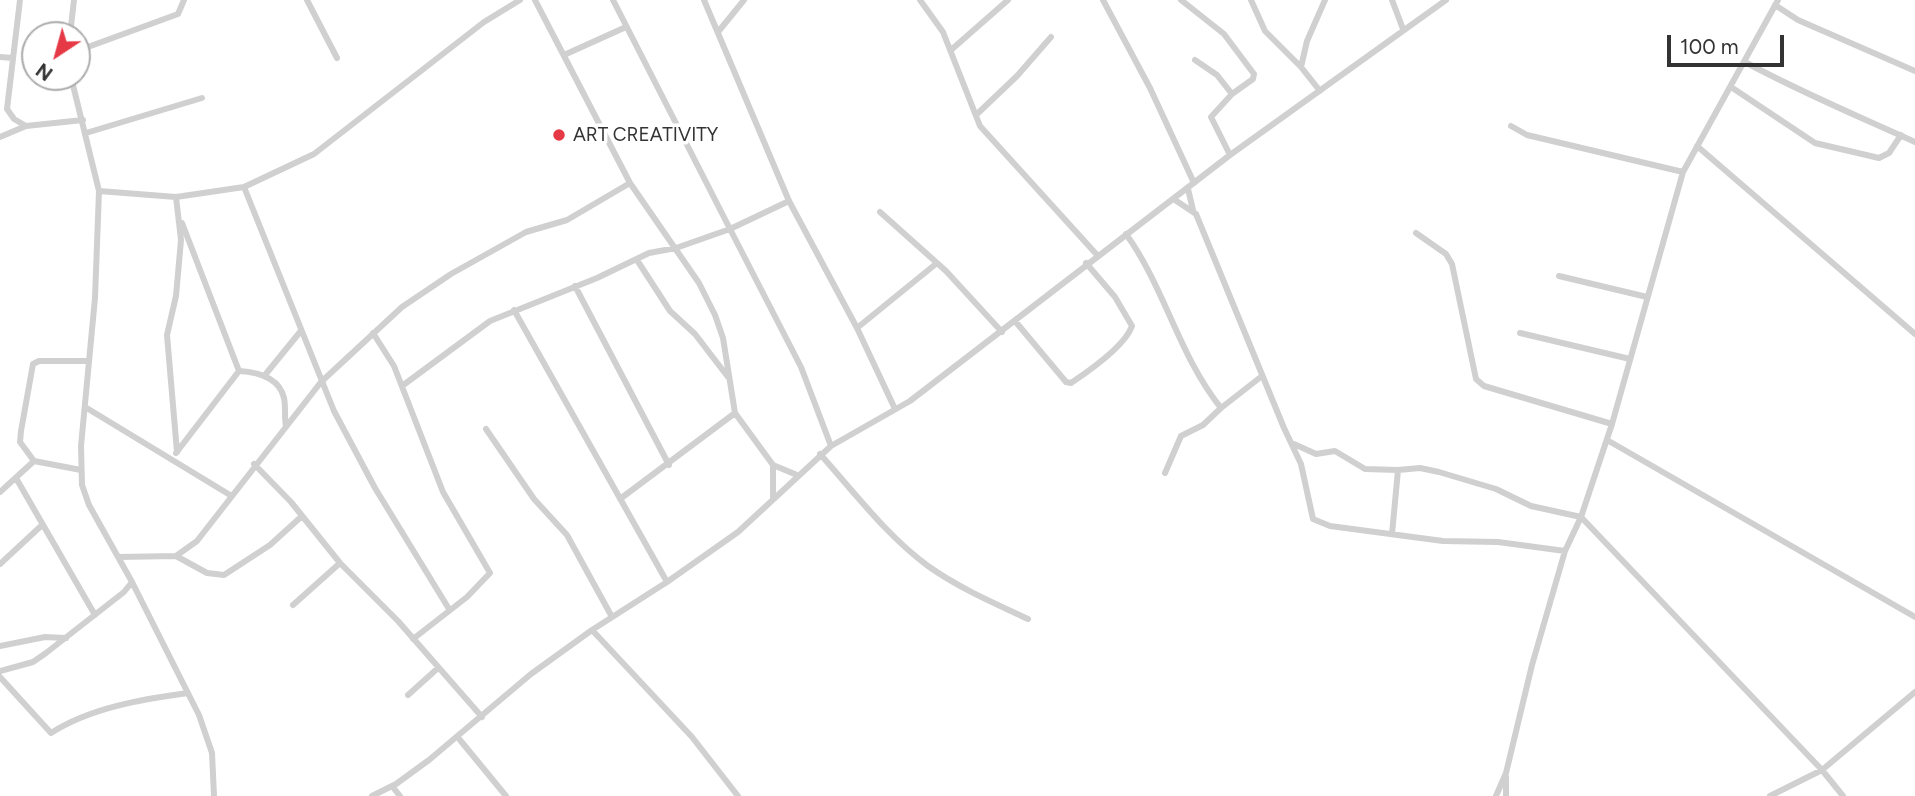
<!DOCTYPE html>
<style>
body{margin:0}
#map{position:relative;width:1915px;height:796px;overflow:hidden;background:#fff;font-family:Figtree,sans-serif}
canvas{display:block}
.north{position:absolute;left:21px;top:21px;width:70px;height:70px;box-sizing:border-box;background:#fff;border:2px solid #adadad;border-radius:50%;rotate:216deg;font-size:19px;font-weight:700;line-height:28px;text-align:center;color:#333}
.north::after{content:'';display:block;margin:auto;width:24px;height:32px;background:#e63946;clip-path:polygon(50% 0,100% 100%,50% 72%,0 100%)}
.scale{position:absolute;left:1667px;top:35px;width:117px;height:32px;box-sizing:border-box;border:4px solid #333;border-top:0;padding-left:9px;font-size:21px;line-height:24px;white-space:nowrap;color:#333;-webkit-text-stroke:5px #fff;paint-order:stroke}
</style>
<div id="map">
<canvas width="1915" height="796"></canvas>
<div class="north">N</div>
<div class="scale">100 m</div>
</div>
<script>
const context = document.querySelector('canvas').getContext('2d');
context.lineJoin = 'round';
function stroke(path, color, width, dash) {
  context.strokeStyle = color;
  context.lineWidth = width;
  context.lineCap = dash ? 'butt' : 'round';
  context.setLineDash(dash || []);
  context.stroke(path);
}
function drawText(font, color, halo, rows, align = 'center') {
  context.font = font + ' Figtree,sans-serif';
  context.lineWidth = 7;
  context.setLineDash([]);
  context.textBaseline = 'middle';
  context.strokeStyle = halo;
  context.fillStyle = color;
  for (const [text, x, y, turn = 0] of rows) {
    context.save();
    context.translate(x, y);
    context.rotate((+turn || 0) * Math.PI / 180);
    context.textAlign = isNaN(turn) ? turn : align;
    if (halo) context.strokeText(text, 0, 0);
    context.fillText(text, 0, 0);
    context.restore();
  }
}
const minor = new Path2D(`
 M20,0L7,109L14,119L26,126
 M307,0L337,58
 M535,0L630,183L699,283L715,315L723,338L735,413L773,465L797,475
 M613,0L730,229L789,201
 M704,0L789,201L857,328L895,409
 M920,0L943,32L980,126L1098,256
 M1103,0L1150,88L1194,183
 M1181,0L1224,34L1254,74L1253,79L1232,94L1211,117L1230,155
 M1251,0L1265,31L1301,67L1320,91
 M1392,0L1403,29
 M1775,5L1798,20L1915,71
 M718,32L744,0
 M70,35L74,0
 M951,50L1008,0
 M77,51L178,14L184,0
 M564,55L626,27
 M0,57L13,58
 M1195,60L1217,75L1232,94
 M1745,62C1800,92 1858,116 1915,142
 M1301,67L1307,41L1325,0
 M71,77L99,191L95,298L81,446L82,485L89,505L132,582L199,715L212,753L214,796
 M1731,87L1815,143L1879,158L1889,153L1901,135
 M976,115L1017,76L1051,37
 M1511,126L1527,135L1683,172
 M86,133L202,98
 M0,137L26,126L83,120
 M1697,146L1915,334
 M244,187L334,411L375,488L449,609
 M1188,189L1193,210
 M99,191L176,197L244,187L314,154L484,22L520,0
 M176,197L181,240L176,296L167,335L177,452
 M1175,200L1196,214L1284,428L1301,464L1313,519L1330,526L1443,541L1498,542L1565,551
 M880,212L946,271L1002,332
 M182,223L239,371
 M1416,233L1446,254L1452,264L1476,379L1484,386L1612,424
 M1126,234C1165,288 1179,356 1221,408L1262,376
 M637,260L670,311L695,334L728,377
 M1559,276L1647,297
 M575,286L669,465
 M514,310L667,582
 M1015,321L1066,382L1071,383C1089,371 1125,346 1132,326L1115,297L1086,263
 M857,328L937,263
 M373,333L394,366L443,492L490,573L467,597L413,639
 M1520,333L1630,359
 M239,371C257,372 279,377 284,398C286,407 284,417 286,426
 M265,375L300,332
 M402,386L490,321L597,278L649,253L676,248L730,229L801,367L831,446
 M85,407L230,495
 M486,429L534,499L567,535L612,617
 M1607,440L1915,617
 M1294,444L1316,454L1335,451L1365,469L1398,470L1392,534
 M176,453L239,371
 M820,454C854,492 887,536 928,566C959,588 994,603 1028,619
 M254,464L291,502L340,563L398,621L482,717
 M81,470L34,461L20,442L21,431L33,364L39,361H89
 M1398,470L1420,468L1439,472L1496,489L1531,506L1581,517L1822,770L1843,796
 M1165,473L1181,436L1203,425L1221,408
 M16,478L95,615
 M0,492L34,461
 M620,499L735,413
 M773,499V465
 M176,556L207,573L224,575L270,545L302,516
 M118,557L176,556L197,541L321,382L402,307L451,274L526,232L567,220L630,183
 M0,564L41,526
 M293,605L340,563
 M592,630L692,737L738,796
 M0,646L45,637L66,638
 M0,671L33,662L46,653L124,592L132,582
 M0,677L51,733C90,708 142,699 188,693
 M408,695L438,668
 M460,740L506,796
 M392,786L400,796
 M372,796L396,784L429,760L531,674L592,630L667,582L738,532L831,446L910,401L1230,155L1446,0
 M1496,796L1506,773L1532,665L1565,551L1581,517L1612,424L1683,172L1778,0
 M1506,796V777
 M1770,796L1822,770L1915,692`);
const markers = [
 [559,135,7,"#e63946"]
];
const poiNames = [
 ["ART CREATIVITY",573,135]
];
stroke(minor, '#d0d0d0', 6);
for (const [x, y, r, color] of markers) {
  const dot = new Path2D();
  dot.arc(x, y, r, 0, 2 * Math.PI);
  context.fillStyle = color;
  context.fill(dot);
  stroke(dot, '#fff', 2.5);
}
drawText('19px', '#333', '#fff', poiNames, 'left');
</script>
